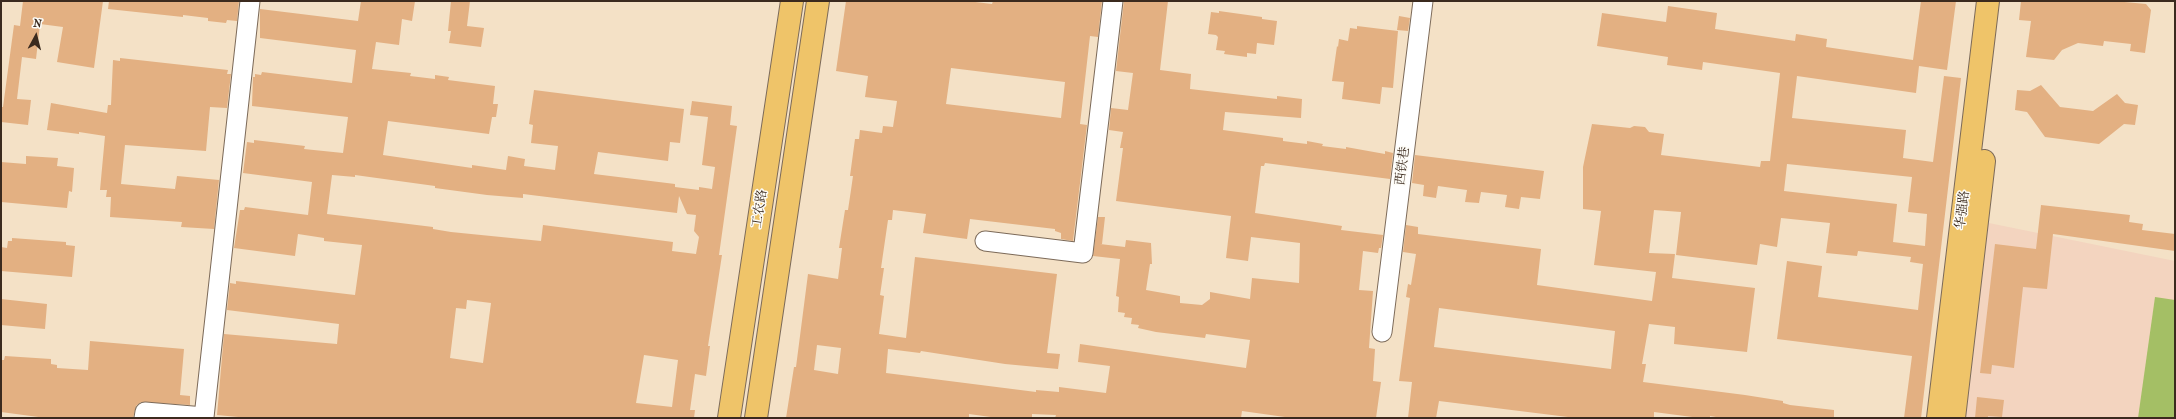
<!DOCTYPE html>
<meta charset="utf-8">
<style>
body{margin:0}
#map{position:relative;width:2176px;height:419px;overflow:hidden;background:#f4e1c6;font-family:"IM FELL French Canon",serif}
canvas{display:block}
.frame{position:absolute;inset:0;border:2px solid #3b2a1e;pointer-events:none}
.north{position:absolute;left:16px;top:16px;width:40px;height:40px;-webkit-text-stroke:3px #fdfcf7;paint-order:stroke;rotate:7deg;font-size:11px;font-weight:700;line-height:16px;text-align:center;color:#3b2a1e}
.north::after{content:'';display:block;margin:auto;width:14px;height:18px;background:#3b2a1e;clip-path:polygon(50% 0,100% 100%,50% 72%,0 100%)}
</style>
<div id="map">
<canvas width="2176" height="419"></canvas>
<div class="frame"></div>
<div class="north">N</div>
</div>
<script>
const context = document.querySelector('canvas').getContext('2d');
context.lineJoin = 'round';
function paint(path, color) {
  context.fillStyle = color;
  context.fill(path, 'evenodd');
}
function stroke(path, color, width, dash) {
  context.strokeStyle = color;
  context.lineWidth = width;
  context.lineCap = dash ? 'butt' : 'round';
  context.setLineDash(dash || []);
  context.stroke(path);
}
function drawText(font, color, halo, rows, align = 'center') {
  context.font = font + ' "IM FELL French Canon","Noto Serif SC",serif';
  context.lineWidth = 3;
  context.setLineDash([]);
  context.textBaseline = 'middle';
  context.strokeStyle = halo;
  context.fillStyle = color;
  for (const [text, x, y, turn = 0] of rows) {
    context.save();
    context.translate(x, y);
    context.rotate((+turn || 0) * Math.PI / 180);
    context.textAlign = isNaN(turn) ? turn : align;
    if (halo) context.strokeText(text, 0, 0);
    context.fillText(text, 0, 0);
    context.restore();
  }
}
const built = new Path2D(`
 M1984,222L2175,261V418H1963Z`);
const green = new Path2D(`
 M2155,297L2175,300V418H2138Z`);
const building = new Path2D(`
 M23,1H103L94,68L57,62L63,27L40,24L36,59L22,57L17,99L31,100L28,125L1,122V107H3L14,25L20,26Z
 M109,1H239L237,21L227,20L226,23L208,21V18L183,15V17L108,9Z
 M361,1H415L412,21L402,19L399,45L376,42L372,69L411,73L410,76L435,79V75L449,77L448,80L495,86L493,104H498L496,117H492L489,134L388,121L383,155L472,168V165L506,170L508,156L525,159L524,166L555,170L558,146L531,143L533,125L529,124L534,90L684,109L680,143L670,142L668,161L598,152L594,174L675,184V187L699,190V187L712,189L715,167L702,165L708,117L690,115L692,101L732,106L730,125L737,126L719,255H722L708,346H710L706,376L695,374L690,410H695L694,418H249L217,415L224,334L337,344L339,324L227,310L230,283L236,284V281L355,295L362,245L324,241V238L298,234L295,256L234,248L240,210H244L245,207L308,215L312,182L243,173L247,142L254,143V140L305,146L304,149L343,153L348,117L252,106L253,77H255V74L261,75L262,72L352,83L356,50L260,38V9L358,21ZM332,175L355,177V175L435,186V188L487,195L523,198V194L677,213L679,196L687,214L696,215L694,231L699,237L696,254L672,251L673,242L543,225L541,241L451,232L433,229V227L327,214ZM467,300L491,303L483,363L450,358L456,308L466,309ZM644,355L678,360L672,407L636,403Z
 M451,1H470L467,26L484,28L481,47L449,43L451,31H448Z
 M846,1H967L992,4L993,1H1102L1098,37L1090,36L1080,124L1087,125L1073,241L1061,239V233L1055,231V229L970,219L967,239L923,233L926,214L893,210L892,220H888L881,268H884L880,295L884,296L879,334L906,338L915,257L1057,274L1047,353L1060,354L1058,369L1005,364L921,351L920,353L888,349L886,373L1036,392V390L1059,392V387L1106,393L1110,366L1078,362L1080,344L1246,368L1250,340L1206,334L1205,338L1156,332L1138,328L1139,325L1131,324L1132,318L1124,317L1125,313L1118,312L1119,297L1116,296L1120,259L1093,256L1098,217H1105L1102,244H1100L1125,247L1126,240L1151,243L1152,264H1150L1146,290L1180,296V303L1202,305L1210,299V292L1250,299L1252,278L1299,283L1300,243L1251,237L1248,261L1226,258L1231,216L1116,201L1123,148H1120L1123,132L1109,130L1111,108L1128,110L1133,73L1116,71L1124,1H1168L1160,70L1191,74L1190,89L1277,99V96L1302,99L1301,118L1225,112L1223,130L1283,138V141L1307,144V141L1323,144L1322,146L1346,149V147L1385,154V151L1393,153L1390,179L1265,163L1264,166H1261L1255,213L1342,226L1341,230L1383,235L1381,248H1379L1378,253L1363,251L1359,290L1373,291L1369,348L1375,349L1373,381L1381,382L1376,418H1292L1242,411L1241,418H1055L1056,415L1032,414V418H998L969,414V418H786L794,367H796L808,274L838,279L842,248H839L845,210H848L851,190L853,176H850L855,139H859L860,130L882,133L883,126L893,127L897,101L865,97L868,76L836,71ZM951,68L1065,82L1061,118L946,104ZM817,345L841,348L838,374L814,370Z
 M1921,1H1956L1947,70L1919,66L1916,93L1797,76L1792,118L1906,130L1903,158L1933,162L1944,76L1961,78L1921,418H1904L1912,356L1777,339L1787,261L1822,266L1818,297L1918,310L1923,264L1910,262L1911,257L1858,251L1857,256L1826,253L1830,223L1781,218L1777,247L1760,244L1757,265L1676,255L1681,212L1654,210L1649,253L1675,254L1672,278L1755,288L1747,352L1674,344L1675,327L1649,324L1642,364H1646L1643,382L1745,395L1783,401V403L1790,405L1834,410V418H1722L1710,416V418H1700L1654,412V418H1576L1439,401L1436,418H1408L1412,382L1399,381L1410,298L1406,297L1408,284L1411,285L1416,254L1403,252L1406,225L1418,227V234L1541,249L1537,285L1652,301L1656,272L1594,265L1601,211L1583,209V167L1592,124L1630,128L1634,126L1645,127L1649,132L1664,134L1661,155L1760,167L1761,161H1770L1780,73L1703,62L1702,70L1667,65L1668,57L1597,46L1602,13L1666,22L1668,6L1717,13L1715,29L1795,41L1796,34L1827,39L1826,47L1913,60ZM1787,164L1912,177L1908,212L1927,214L1925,246L1893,242L1897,204L1784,191ZM1439,308L1615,331L1611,369L1434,347Z
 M2021,1H2114L2146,4L2151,10L2145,53L2130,51L2131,44L2104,41L2103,46L2078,43L2062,50L2054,60L2026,57L2031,21L2019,20Z
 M1219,11L1262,17V19L1277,21L1274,45L1257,43L1256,54L1247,53V57L1224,54L1225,51L1216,50L1218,37L1216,35L1208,34L1211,12L1219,13Z
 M1399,16L1410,18L1408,31L1397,30Z
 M1357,26L1398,31L1393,88L1382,87L1380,104L1342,99L1344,82L1332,81L1337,46L1338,47L1339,39L1348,41L1350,28L1357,29Z
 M120,58L228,70L227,74H231L227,108L210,107L206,151L125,145L121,184L175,189L177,176L219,180L214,229L181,227L182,222L110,217L111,197H106L107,190H100L105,136L79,132V134L47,130L51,103L107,113L108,105H111L113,60L120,61Z
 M2041,85L2060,107L2093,111L2117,94L2125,103L2138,105L2135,125L2124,124L2099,144L2045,137L2027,112L2015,110L2017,90L2030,91Z
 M1415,155L1544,171L1540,199L1521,197L1519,209L1505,207L1507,195L1481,192L1479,203L1465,202L1467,190L1438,186L1436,198L1423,196L1424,185L1412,183Z
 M26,156L58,158L57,166L74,168L72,192L69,191L67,208L1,202V162L26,164Z
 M2041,205L2130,215L2129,222L2143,224L2142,230L2175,234V251L2053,234L2047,289L2023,287L2014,368L1992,365L1991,374L1980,373L1995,244L2036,249Z
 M12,238L66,242V245L75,246L72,277L1,271V247L7,248L8,241H12Z
 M1,299L47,304L45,329L1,325Z
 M90,341L184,349L180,395L190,396V405L141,402L136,406L133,418H46L1,412V360H4L5,356L51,359V364L57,365V368L88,370Z
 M1977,397L2004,400L2002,417L1988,416V418H1975Z`);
const minor = new Path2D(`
 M985,241L1083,253L1113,1
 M1382,332L1423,1
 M144,418L145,412L204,417L250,1`);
const major = new Path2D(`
 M729,418L792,1
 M756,418L818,1
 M1938,418L1988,1
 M1954,418L1984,161`);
const streetNames = [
 ["西铁巷",1403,166,-83],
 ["工农路",760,209,-81],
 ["华强路",1963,210,-83]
];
paint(built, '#f3d4bf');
paint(green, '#a4bf65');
paint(building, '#e3b082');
stroke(minor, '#7c6a59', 21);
stroke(major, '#7c6a59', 24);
stroke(minor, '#fff', 19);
stroke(major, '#efc469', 22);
drawText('13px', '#3b2a1e', '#fdfcf7', streetNames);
</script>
